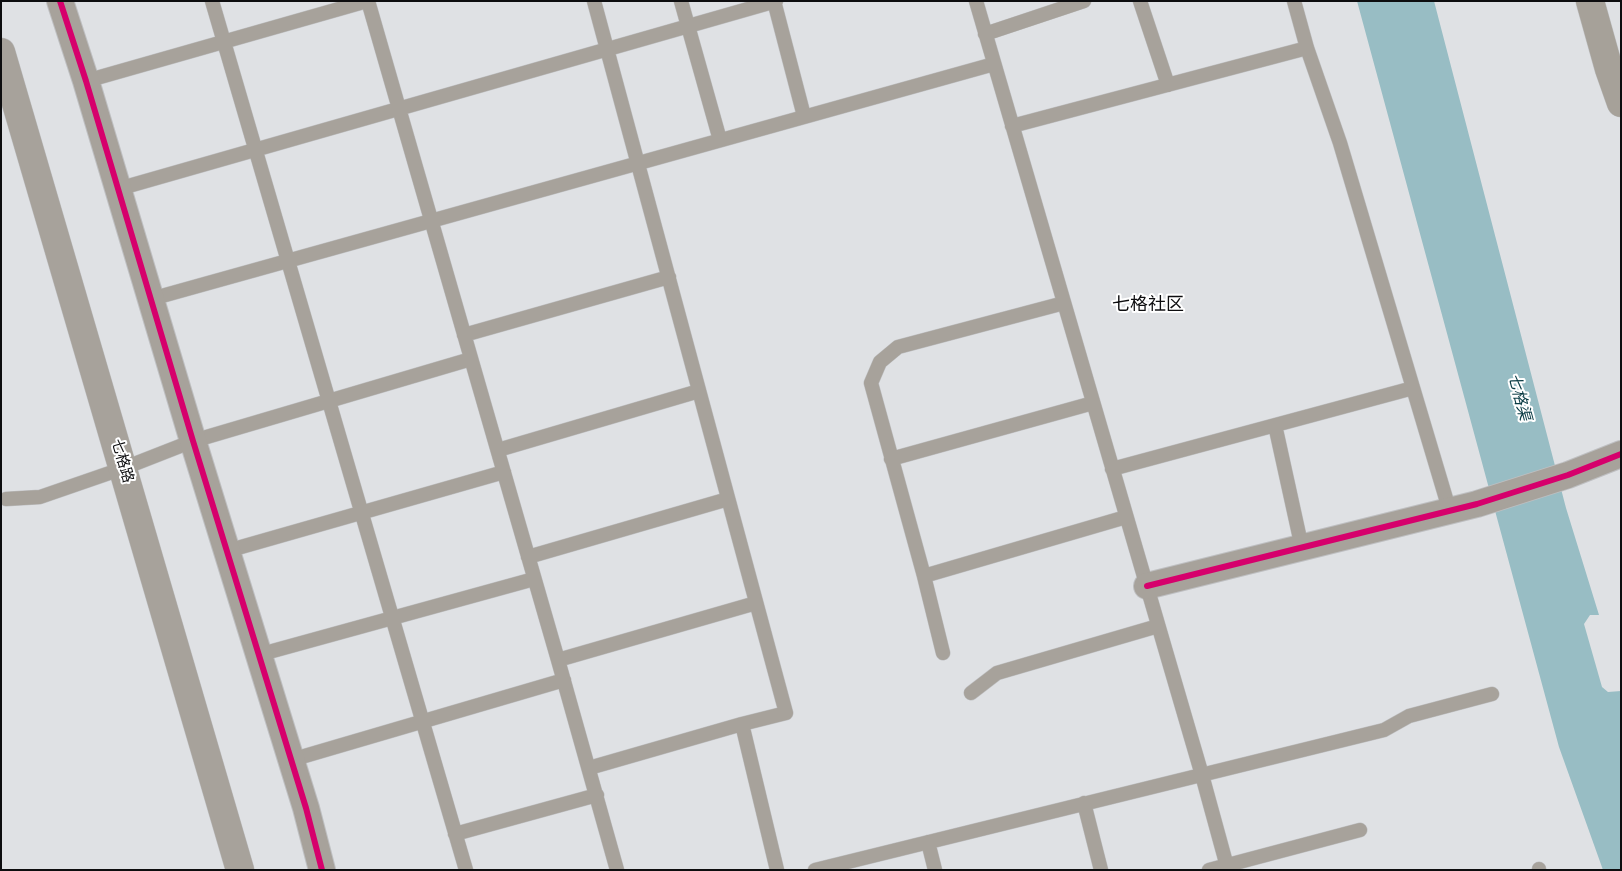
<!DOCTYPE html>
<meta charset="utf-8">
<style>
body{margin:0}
#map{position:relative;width:1622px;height:871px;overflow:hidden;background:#dfe1e4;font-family:Bitter,serif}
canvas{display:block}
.frame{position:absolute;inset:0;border:2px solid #0d0d0f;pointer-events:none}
</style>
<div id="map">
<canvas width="1622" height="871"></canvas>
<div class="frame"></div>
</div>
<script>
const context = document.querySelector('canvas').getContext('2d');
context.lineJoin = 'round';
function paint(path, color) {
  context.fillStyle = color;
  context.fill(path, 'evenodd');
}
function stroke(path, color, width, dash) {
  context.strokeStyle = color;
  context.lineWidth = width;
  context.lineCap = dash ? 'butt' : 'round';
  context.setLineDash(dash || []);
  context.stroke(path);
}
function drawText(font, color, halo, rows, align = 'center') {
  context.font = font + ' Bitter,"Noto Sans SC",serif';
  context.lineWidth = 4;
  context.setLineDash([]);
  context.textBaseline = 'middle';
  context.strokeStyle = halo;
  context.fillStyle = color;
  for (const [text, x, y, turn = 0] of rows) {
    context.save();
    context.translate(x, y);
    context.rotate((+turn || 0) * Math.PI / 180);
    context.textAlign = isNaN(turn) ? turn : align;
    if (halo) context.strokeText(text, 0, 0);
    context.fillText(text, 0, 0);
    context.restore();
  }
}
const water = new Path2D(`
 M1357,1H1434L1566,508L1599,615H1590L1584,624L1602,687L1608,692L1621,691V870H1603L1559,747Z`);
const service = new Path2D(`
 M212,1L466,870
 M368,1L558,660L617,870
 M594,1L786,713L742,724L777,870
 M681,1L720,140
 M774,1L804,116
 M976,1L1202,775L1228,870
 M1140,1L1168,85
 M1294,1L1307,48L1340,143L1450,512
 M985,34L1084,1
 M86,81L367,1
 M1012,126L1307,48
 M118,189L776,1
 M151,299L994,64
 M464,335L669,277
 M1275,425L1302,548
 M498,450L699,391
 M891,459L1093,403
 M1112,469L1413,388
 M6,499L40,497L124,468L193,441L471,359
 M227,551L504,472
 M528,557L728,499
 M924,576L1126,517
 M943,653L924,576L871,383L880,362L898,347L1064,303
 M258,655L534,579
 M558,660L756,603
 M971,693L997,673L1158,626
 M291,760L564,680
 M589,768L742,724
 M1084,803L1101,870
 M455,834L597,795
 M928,842L935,870
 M1539,869V870
 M815,870L1384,730L1409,716L1492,694
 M1209,870L1360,830`);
const minor = new Path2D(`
 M60,1L86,81L193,441L306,808L322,870
 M1147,586L1477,504L1568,475L1621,454`);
const tertiary = new Path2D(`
 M1,52L240,870`);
const secondary = new Path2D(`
 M1590,1L1609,69L1621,103`);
const cycleway = new Path2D(`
 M60,1L86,81L193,441L306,808L322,870
 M1147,586L1477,504L1568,475L1621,454`);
const streetNames = [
 ["七格路",122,461,74]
];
const waterNames = [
 ["七格渠",1519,397,75]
];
const quarterNames = [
 ["七格社区",1148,305]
];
paint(water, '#98bdc4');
stroke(service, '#bebfc1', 15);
stroke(minor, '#bebfc1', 28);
stroke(tertiary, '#bebfc1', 29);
stroke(secondary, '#bebfc1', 29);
stroke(service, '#a7a29b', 14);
stroke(minor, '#a7a29b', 26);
stroke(tertiary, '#a7a29b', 28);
stroke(secondary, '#a6a199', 28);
stroke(cycleway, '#d6006c', 6);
drawText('15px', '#0d0d0f', '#fff', streetNames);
drawText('italic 16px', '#073942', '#fff', waterNames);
drawText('18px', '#0d0d0f', '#fff', quarterNames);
</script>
